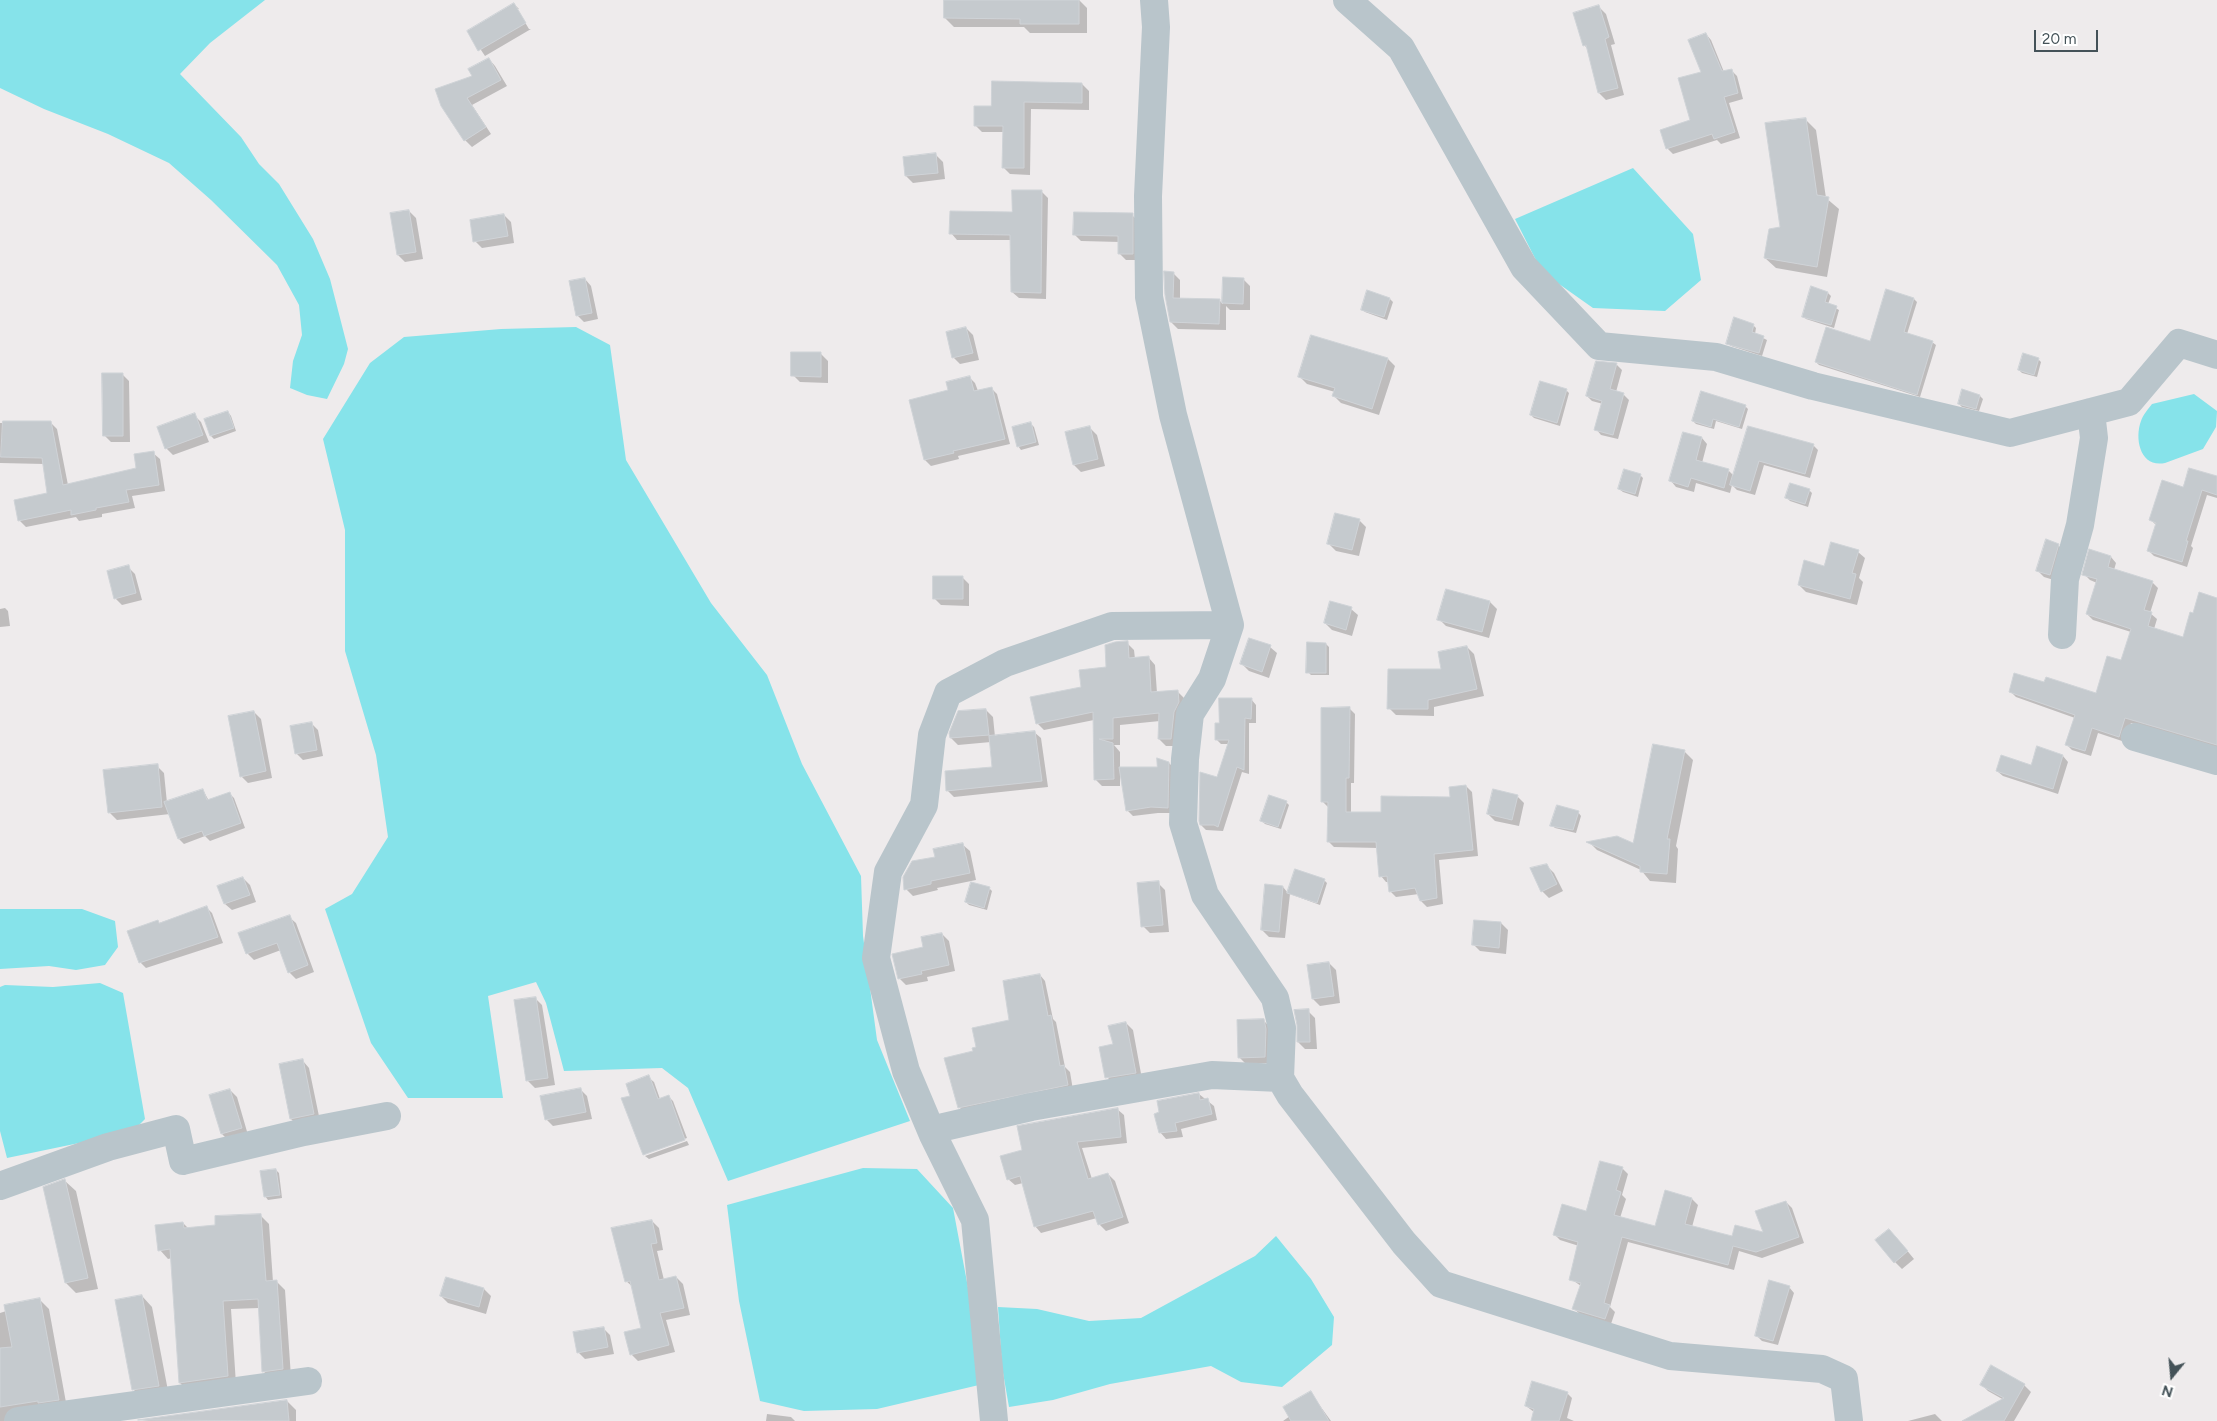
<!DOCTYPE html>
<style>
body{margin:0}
#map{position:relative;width:2217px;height:1421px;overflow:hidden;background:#eeebec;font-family:Figtree,sans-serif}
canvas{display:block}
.north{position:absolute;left:2147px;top:1351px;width:50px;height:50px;-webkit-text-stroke:4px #fff;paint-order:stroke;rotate:197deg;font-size:14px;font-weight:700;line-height:20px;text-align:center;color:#445258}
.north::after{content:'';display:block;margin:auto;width:18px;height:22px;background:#445258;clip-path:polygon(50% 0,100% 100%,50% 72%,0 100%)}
.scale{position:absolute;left:2034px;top:30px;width:64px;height:22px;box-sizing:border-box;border:2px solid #445258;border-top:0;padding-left:6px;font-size:15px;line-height:18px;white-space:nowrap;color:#445258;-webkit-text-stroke:4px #fff;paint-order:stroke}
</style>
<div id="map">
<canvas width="2217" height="1421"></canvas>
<div class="north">N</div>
<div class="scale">20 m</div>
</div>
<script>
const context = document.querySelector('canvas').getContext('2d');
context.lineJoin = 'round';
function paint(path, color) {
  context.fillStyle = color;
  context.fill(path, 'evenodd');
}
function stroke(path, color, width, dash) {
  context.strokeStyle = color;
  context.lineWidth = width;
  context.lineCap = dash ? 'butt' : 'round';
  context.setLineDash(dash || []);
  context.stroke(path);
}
const water = new Path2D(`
 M0,0H265L210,43L180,74L241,137L259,164L279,184L313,239L330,279L348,349L344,364L327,399L307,395L290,388L293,361L302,335L299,305L277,265L211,200L169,163L108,134L44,109L0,88Z
 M1633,168L1693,234L1701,280L1665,311L1593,308L1542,272L1515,219Z
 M576,327L610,345L626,460L711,603L767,675L802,764L861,876L863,936L877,1040L910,1121L728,1181L688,1088L662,1068L564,1071L546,1003L536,982L488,996L503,1098H408L371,1043L325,909L352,894L388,837L376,755L345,651V530L323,439L370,363L404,337L501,329Z
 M2194,394L2217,411L2216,427L2203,449L2165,463C2141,468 2134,440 2141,421C2143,415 2148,409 2152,404Z
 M0,909H82L115,921L118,947L105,965L76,970L49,966L0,969Z
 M100,983L123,993L145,1119L132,1132L7,1158L0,1131V987L5,985L53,987Z
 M863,1168L917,1169L953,1208L970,1298L979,1385L877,1409L804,1411L760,1401L739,1301L727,1205Z
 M1276,1236L1311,1279L1334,1317L1332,1345L1282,1387L1241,1382L1211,1366L1110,1384L1053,1400L1009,1407L1002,1367L998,1307L1037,1309L1089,1321L1141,1318L1255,1256Z`);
const shadow = new Path2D(`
 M945,0H1079L1087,8V33H1030L1024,27H954L945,18Z
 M514,4L519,9H517L529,29H531L485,56L469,32Z
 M1599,7L1606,14L1615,44L1611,45L1624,95L1606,100L1599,93L1588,49L1584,45Z
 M1706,34L1711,40L1724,72L1731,70L1737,76L1743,99L1729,103L1740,138L1721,144L1717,140L1673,154L1667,148L1691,121L1703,72Z
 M489,59L495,66L507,86L472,105L491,134L472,147L465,140L442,105Z
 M1082,84L1089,91V110L1031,109L1030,175L1010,174L1003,167L1004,132H982L975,125L992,108Z
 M1805,119L1816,130L1826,198L1839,209L1827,277L1776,268L1765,258L1781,228Z
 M936,155L943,162L945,179L913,183L906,176Z
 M1041,191L1048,198L1046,299L1019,298L1012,292V240H957L951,233L1013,213Z
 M409,211L416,218L423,259L405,262L398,255Z
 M504,215L511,222L514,243L482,248L475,241Z
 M1132,215L1139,222V260H1126L1119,253L1120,242L1081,241L1074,234Z
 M1173,273L1180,280V299L1219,300L1223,304L1224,279H1243L1250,286V310H1230L1226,306V330L1178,329L1171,322Z
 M585,279L591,286L598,319L584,322L577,315Z
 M1828,293L1831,296L1828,304L1839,310L1834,328L1806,319L1803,316Z
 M1390,299L1393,302L1387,320L1365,312L1362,309Z
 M1914,299L1917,302L1907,334L1932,342L1936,345L1920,397L1819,365L1816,362L1871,342Z
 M1753,325L1756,328L1755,334L1767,340L1762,356L1731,346L1727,343Z
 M966,328L973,335L979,360L960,364L953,357Z
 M1312,336L1388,359L1395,366L1379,415L1341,403L1334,396L1335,392L1307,384L1300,377Z
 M821,354L828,361V383L800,382L793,375Z
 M2038,359L2041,362L2037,377L2022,373L2019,370Z
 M1597,362L1617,365L1622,370L1616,392L1624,395L1629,400L1618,439L1601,435L1596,429L1603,404L1592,401L1587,396Z
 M122,374L129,381L130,442H111L104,435Z
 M969,377L975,383L978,391L991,388L997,394L1010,444L958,456L959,459L931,466L925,460L949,391Z
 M1566,390L1569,393L1560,426L1534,418L1531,415Z
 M1963,391L1980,396L1983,399L1979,411L1962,407L1959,404Z
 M1745,406L1748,409L1742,429L1716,421L1714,429L1696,424L1693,421Z
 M228,412L231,416L236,431L214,439L211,436Z
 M194,415L201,422L209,442L173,455L166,448Z
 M50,422L57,429L68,485L138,469L153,453L160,459L165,491L132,496L135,508L102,514V517L79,521L76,517L26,527L19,520L49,494L44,464L0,463V423Z
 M1031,424L1034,427L1039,445L1021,450L1018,446Z
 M1748,427L1813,445L1818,450L1810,478L1764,465L1755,495L1737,490L1732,485L1730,493L1696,483L1694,492L1676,487L1671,481L1702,438L1707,444L1702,463L1728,470L1734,476Z
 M1090,428L1097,435L1105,466L1081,472L1074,465L1067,433Z
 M1640,475L1643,478L1638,497L1623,492L1619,489Z
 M2217,478V498L2207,495L2191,546L2193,548L2187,567L2154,556L2149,551L2157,526L2151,520L2183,488Z
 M1809,490L1812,493L1808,507L1790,501L1787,498Z
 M1359,520L1366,527L1359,556L1336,551L1329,544Z
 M2058,545L2065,552L2057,581L2044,577L2037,570Z
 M2090,551L2111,557L2116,563L2114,570L2152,582L2158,588L2150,613L2157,619L2154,629L2183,638L2194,614L2217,599V749L2131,723L2125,742L2098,733L2091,756L2072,750L2066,744L2075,718L2016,697L2010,691L2096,695L2122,662L2131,632L2093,620L2087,614L2097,583L2090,580L2084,574Z
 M1858,552L1865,558L1859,578L1863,582L1857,605L1806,592L1799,585L1825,567Z
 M128,567L135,574L142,600L122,605L115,598Z
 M962,577L969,584V606L941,605L934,598Z
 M1446,591L1490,602L1497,609L1489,638L1446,626L1439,619Z
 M5,608L8,611L10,626L0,627V609Z
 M1351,609L1358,615L1352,636L1332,630L1325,623Z
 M1127,643L1134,650L1135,659L1149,658L1155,665L1157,693L1177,691L1184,698L1178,746H1166L1159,739L1160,721L1120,725V745H1114L1120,752V768L1158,769L1169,763L1175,769L1173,813H1158L1133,816L1127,810L1120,773V786H1102L1095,779L1094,720L1044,730L1037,723L1108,668Z
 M1326,644L1329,647V675H1311L1308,672Z
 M1270,647L1277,653L1269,678L1249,671L1242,664Z
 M1467,647L1474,654L1484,696L1434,707V716L1396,715L1389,708L1443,670Z
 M1251,699L1256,705V723H1249V774L1242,772L1223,831L1206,830L1201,825L1229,744H1221L1216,739Z
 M1349,708L1355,714L1354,783H1351V813H1382L1452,798L1466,786L1472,792L1478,856L1439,860L1443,904L1427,907L1421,901L1419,894L1396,897L1391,892L1389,882H1386L1381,876L1378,848L1334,847L1328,841V807L1322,801Z
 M986,710L993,717L995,737L1034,732L1041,738L1048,787L954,797L947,790L993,769L991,742L958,745L951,738Z
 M254,712L261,719L272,778L248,783L241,776Z
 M311,723L318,730L323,756L303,760L296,753Z
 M1684,751L1693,760L1676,846L1678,849L1676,883L1650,881L1641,870L1597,850L1589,842L1633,844Z
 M2063,756L2068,762L2058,794L2003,776L1997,771L2032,766Z
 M157,766L164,773L167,803L203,790L209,801L229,793L234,798L245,828L210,841L205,836L184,844L179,839L170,814L117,820L110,813Z
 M1517,796L1524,803L1519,826L1495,821L1488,814Z
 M1286,802L1289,805L1281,829L1265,824L1262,821Z
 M1578,812L1581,816L1576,833L1555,828L1552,825Z
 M963,845L970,851L976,880L937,888L938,890L913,896L906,889L936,858Z
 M1547,866L1554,873L1563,891L1549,898L1542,891Z
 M243,878L250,885L256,902L232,910L225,904Z
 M1324,880L1327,883L1320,905L1290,894L1285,938L1269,937L1262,930L1283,887L1288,893Z
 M1158,883L1165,890L1169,932L1150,933L1143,926Z
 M989,888L992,891L987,910L969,905L966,902Z
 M207,908L212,913L223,943L146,968L140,962L158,922L160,924Z
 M289,917L296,923L314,972L296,979L289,972L281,950L254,960L247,953Z
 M1501,923L1508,930L1506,954L1480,951L1473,944Z
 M942,934L949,941L955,971L927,977L928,981L906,985L899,978Z
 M1329,963L1336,970L1340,1003L1320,1006L1313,999Z
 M1040,975L1045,981L1053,1019L1056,1022L1065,1067L1070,1072L1073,1090L965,1113L959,1107L975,1052L1010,1021Z
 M535,998L542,1005L555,1085L535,1088L528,1081L515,1001Z
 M1308,1011L1315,1018L1317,1049H1305L1298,1042Z
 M1263,1020L1270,1027L1272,1063L1246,1064L1239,1057Z
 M1126,1023L1133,1030L1142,1079L1114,1084L1107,1077L1115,1045Z
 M303,1061L309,1068L320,1121L298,1126L291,1119Z
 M648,1077L654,1082L660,1099L668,1096L673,1101L687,1138L645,1153V1155L632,1097Z
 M580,1089L587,1096L592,1119L553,1126L546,1119Z
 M230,1090L237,1097L248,1135L229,1141L222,1134L211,1096Z
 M1199,1094L1214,1106L1217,1120L1181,1129L1183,1137L1166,1139L1160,1132Z
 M1117,1109L1124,1115L1127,1143L1082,1148L1092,1179L1108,1174L1115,1181L1129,1223L1106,1231L1099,1224L1097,1218L1041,1233L1035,1226L1023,1183L1015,1185L1008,1179L1024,1151Z
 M687,1141L689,1145L649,1159L645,1156Z
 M1622,1168L1628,1174L1622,1195L1626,1199L1620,1218L1656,1228L1666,1192L1692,1199L1698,1205L1692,1227L1733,1237L1765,1234L1786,1202L1792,1208L1804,1243L1762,1258L1739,1251L1734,1270L1628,1242L1610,1307L1615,1312L1611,1324L1580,1314L1574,1309L1581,1286L1571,1279L1579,1246L1560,1240L1555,1235L1587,1213Z
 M276,1170L279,1173L282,1198L268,1200L265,1196Z
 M65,1181L76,1191L98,1289L76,1293L66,1283Z
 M261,1216L269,1224L273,1282H277L285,1290L291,1377L272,1379L263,1371L259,1308L231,1309L236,1384L188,1391L180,1383L172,1258L168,1259L160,1250L183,1223L189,1229L216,1226Z
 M652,1221L659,1228L663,1250L657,1251L664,1280L676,1277L683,1284L690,1315L666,1320L675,1352L638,1361L631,1354L642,1329L633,1287L626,1281Z
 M1896,1237L1914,1259L1902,1269L1895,1262Z
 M446,1278L484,1289L491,1296L486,1314L448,1303L441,1296Z
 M1789,1287L1794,1293L1778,1345L1762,1341L1756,1335Z
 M142,1296L152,1307L169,1396L144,1400L133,1389Z
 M40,1300L49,1309L67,1408L15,1421H0V1313Z
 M603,1328L610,1335L614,1354L585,1359L578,1352Z
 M1981,1384L2024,1385L2031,1392L2014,1421H1978L2004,1400L1988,1391Z
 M1310,1392L1331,1421H1283L1290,1416Z
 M1567,1393L1572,1398L1567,1418L1574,1421H1532L1534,1412L1526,1406Z
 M287,1401L296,1410V1421H142Z
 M767,1414L791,1417L795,1421H766Z
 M1935,1414L1942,1421H1908Z`);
const building = new Path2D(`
 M944,0H1079V24H1020V19L944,18Z
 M514,3L526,23L478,51L467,31Z
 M1599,5L1609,37L1605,39L1618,88L1598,93L1586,45L1583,46L1573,13Z
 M1706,33L1722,71L1732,69L1738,93L1724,97L1735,132L1714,139L1712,134L1666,149L1660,130L1690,120L1678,78L1701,72L1688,40Z
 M489,58L501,80L467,98L486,127L464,141L441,106L435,89L472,76L468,69Z
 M992,81L1082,83V103L1024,102V168H1002L1003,126H974V106H991Z
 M1806,118L1817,195L1829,197L1817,267L1764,258L1769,229L1780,227L1765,123Z
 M936,153L938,173L905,176L903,157Z
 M1012,190H1042L1041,293L1011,292L1010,235L949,234L950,211L1012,212Z
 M409,210L416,252L397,255L390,213Z
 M1074,212L1133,213V254H1118V236L1073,235Z
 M504,214L508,236L473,242L470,220Z
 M1164,271L1174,272L1173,298L1220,299L1219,324L1170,322L1165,295Z
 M1223,277L1244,278L1243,304L1222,303Z
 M585,278L592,313L576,316L569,281Z
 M1811,286L1828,292L1825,302L1837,306L1831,325L1802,317Z
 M1886,289L1914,298L1904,332L1933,341L1917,395L1815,362L1826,327L1870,341Z
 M1367,290L1390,298L1384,317L1361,310Z
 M1734,317L1754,324L1752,332L1764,336L1759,353L1726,344Z
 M966,327L973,353L952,358L946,332Z
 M1311,335L1388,358L1372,409L1332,396L1335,388L1298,377Z
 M791,352H821V377L791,376Z
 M2023,353L2039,358L2034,375L2018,370Z
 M1596,361L1617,363L1610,389L1624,393L1613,435L1594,430L1602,401L1586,396Z
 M102,373H123V436H103Z
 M970,376L974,391L992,387L1005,439L953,451L954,453L924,460L909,400L948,390L946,382Z
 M1540,381L1567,389L1557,423L1530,415Z
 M1962,389L1980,395L1976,409L1958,404Z
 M1701,391L1746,405L1739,427L1713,419L1711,427L1692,421Z
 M228,411L234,428L210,436L204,419Z
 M195,413L203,435L165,449L157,427Z
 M3,421H51L63,485L136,468L134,454L154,451L159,485L126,490L129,502L96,508V510L71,515V510L18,521L14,500L47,493L42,458L1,457Z
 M1031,422L1036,442L1017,447L1012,427Z
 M1090,426L1098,459L1073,465L1065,432Z
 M1748,426L1814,444L1805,474L1759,461L1750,491L1730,485Z
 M1683,432L1702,437L1696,460L1729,469L1724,488L1691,478L1688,487L1669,481Z
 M2189,468L2217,476V495L2202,490L2186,541H2188L2182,562L2147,551L2156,523L2149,520L2162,480L2183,487Z
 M1624,469L1641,474L1635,494L1618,489Z
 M1790,483L1810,489L1805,504L1785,498Z
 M1335,513L1360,519L1352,550L1327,544Z
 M2046,539L2059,544L2050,575L2036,571Z
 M1831,542L1859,550L1852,573L1856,574L1850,599L1798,585L1804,560L1824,566Z
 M2089,549L2111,556L2108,567L2153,581L2144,610L2152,612L2148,626L2183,637L2190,612L2193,613L2199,592L2217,598V745L2125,718L2119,737L2092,728L2085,751L2065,745L2075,715L2009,692L2014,673L2044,682L2046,677L2096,693L2107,656L2121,660L2131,629L2086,614L2097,579L2082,575Z
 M129,565L136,593L114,599L107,571Z
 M933,576H963V599H933Z
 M1446,589L1490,601L1482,632L1437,620Z
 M1330,601L1352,607L1346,630L1324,623Z
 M1249,638L1271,645L1262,672L1240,664Z
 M1128,641L1129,658L1149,656L1151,692L1178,690L1179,702L1174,712L1171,739H1158L1159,713L1113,718V739H1099L1113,743L1114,779L1094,780L1093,712L1036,724L1030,697L1081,687L1079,670L1106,667L1105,645L1115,642Z
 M1307,642L1326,643V673H1306Z
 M1467,646L1477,689L1428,700V709H1387L1388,669H1441L1438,652Z
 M1219,698H1252L1251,719L1245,718L1244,770L1237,767L1218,827L1214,825H1200L1199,821L1200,772L1217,777L1229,740H1215V723H1219Z
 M1350,707L1349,778H1346V812H1381V796L1450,797L1449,787L1466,785L1473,850L1434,854L1437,898L1420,901L1415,888L1389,892L1387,876L1379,877L1376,842H1327L1328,802H1321V708Z
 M986,709L989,735L950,738L949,733L958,711Z
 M254,711L266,771L240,777L228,716Z
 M312,722L317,750L295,754L290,726Z
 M1035,731L1042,781L946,791L945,771L992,767L989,736Z
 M1653,744L1685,750L1667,839H1670L1667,874L1640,872V866L1586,842L1617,836L1633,843Z
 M2037,746L2063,755L2053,789L1996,771L2001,755L2031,765Z
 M1157,758L1169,762L1168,808L1151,807L1126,811L1119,767H1157Z
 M158,764L162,807L108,813L103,770Z
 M203,789L207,800L230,792L241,823L204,836L202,831L178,839L164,802Z
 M1493,789L1518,795L1512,820L1487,814Z
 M1269,795L1287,801L1278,827L1260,821Z
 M1557,805L1579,811L1573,830L1550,826Z
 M963,843L970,873L931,881V884L904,890L903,877L912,861L935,857L933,849Z
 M1547,864L1557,884L1541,892L1530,868Z
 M1295,869L1325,879L1317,903L1287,893Z
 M243,877L250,895L224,904L217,886Z
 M1159,881L1163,925L1141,927L1137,883Z
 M971,882L990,887L984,908L965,902Z
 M1265,884L1283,886L1279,932L1261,930Z
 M207,906L218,937L139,963L127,931L158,920L159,923Z
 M290,915L308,965L288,973L277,943L246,954L238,933Z
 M1474,920L1501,922L1499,948L1472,945Z
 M942,933L949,965L921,971L922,974L898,979L892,954L923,947L921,937Z
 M1329,962L1334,996L1312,999L1307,965Z
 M1040,974L1048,1016L1051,1015L1060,1066L1064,1065L1068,1085L958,1108L944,1058L973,1051L972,1048L976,1047L972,1028L1009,1020L1003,981Z
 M536,997L548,1078L526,1081L514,1000Z
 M1309,1009L1310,1042H1297V1025L1294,1010Z
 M1264,1019L1266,1029L1265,1057L1238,1058L1237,1020Z
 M1126,1022L1136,1073L1105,1078L1099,1047L1113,1044L1108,1026Z
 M303,1059L314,1114L290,1119L279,1064Z
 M649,1075L658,1099L669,1095L685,1140L643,1155L621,1098L630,1096L626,1084Z
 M581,1088L586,1112L545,1120L540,1096Z
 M230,1089L242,1128L221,1134L209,1095Z
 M1199,1093L1200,1100L1208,1098L1212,1114L1175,1123L1177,1131L1159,1133L1154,1114L1159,1112L1157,1101Z
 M1118,1108L1121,1137L1077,1142L1088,1179L1108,1173L1123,1217L1098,1225L1093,1211L1034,1227L1020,1176L1007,1180L1000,1156L1022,1150L1017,1126Z
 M1600,1161L1623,1167L1616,1190L1621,1192L1614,1215L1655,1226L1665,1190L1692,1198L1685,1224L1732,1236L1735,1225L1763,1232L1755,1211L1786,1201L1799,1237L1756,1252L1733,1246L1728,1265L1622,1237L1604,1303L1610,1305L1605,1319L1572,1309L1581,1283L1569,1280L1578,1242L1553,1235L1562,1204L1586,1211Z
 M276,1169L280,1195L264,1197L260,1171Z
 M65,1179L88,1278L65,1283L43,1187Z
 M261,1214L266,1281L277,1280L283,1369L262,1372L258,1299L223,1301L228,1376L179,1383L170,1249L158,1251L155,1225L183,1222L184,1228L215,1225V1216Z
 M652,1220L657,1243L651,1244L659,1280L676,1276L684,1308L660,1313L669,1345L630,1355L624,1332L641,1328L630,1281L625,1282L611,1228Z
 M1889,1229L1908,1251L1894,1263L1875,1240Z
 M446,1277L484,1288L479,1307L440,1296Z
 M1769,1280L1790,1286L1773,1341L1755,1336Z
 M142,1295L159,1386L132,1390L115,1300Z
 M40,1298L59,1400L38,1403V1401L0,1407V1348L12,1347L4,1305Z
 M604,1327L608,1347L577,1353L573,1332Z
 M1991,1365L2025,1384L2004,1421H1962L2004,1398L1980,1385Z
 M1532,1381L1568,1392L1559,1421H1531L1534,1409L1525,1406Z
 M1311,1391L1329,1421H1291L1283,1407Z
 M287,1400L289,1421L138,1420Z`);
const minor = new Path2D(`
 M1154,0L1156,27L1148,196L1149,297L1173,415L1230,625L1212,679L1190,714L1185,759L1183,823L1205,895L1275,998L1282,1028L1280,1078
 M1347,0L1401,48L1524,267L1599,346L1716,357L1813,386L2010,433L2129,402L2179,343L2217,355
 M2062,635L2065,579L2080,525L2094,438L2091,412
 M2135,737L2217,761
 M931,1130L1031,1107L1212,1075L1280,1078L1290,1095L1404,1243L1441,1284L1670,1356L1822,1369L1844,1379L1849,1421
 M0,1186L108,1147L176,1129L183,1161L304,1132L387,1116
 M18,1421L308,1381
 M994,1421L975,1220L933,1135L906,1071L876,958L888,872L924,805L932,735L948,693L1005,663L1112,626L1230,625`);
paint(water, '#86e3ea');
paint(shadow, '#0003');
paint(building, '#c5cace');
stroke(building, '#cfd3d7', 1);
stroke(minor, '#b9c5cb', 28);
</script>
